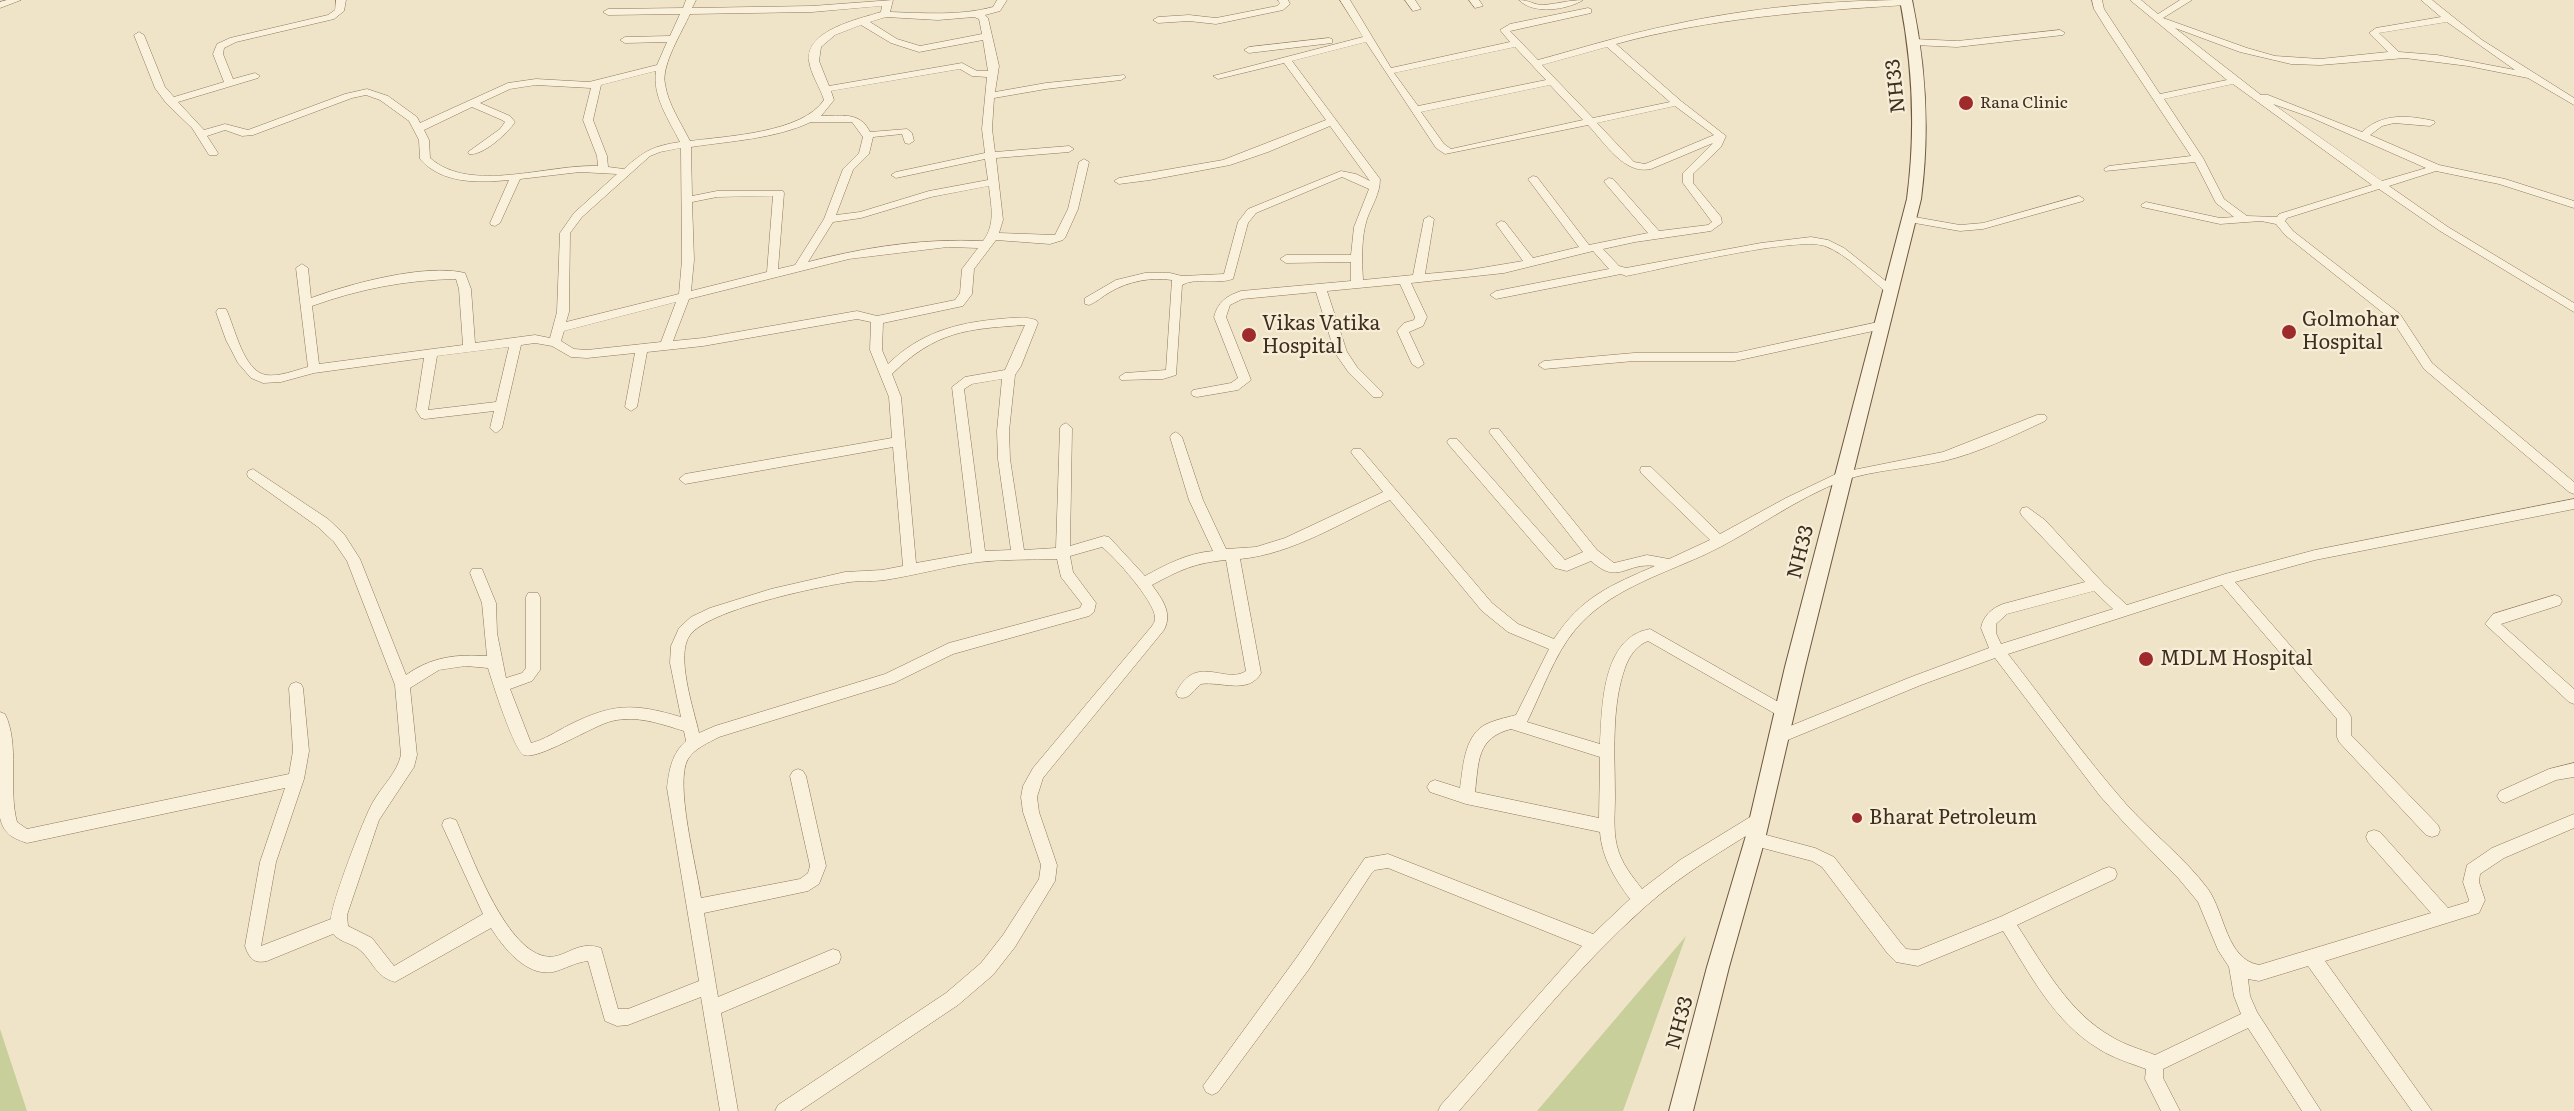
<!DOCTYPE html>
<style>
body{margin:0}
canvas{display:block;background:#f0e4c8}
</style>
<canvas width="2574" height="1111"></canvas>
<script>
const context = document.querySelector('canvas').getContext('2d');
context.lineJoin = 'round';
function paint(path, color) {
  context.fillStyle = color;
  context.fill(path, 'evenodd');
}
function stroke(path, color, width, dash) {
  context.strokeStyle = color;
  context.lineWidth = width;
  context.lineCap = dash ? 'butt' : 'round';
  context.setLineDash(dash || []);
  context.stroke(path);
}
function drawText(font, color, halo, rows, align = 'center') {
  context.font = font + ' Literata,serif';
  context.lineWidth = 4.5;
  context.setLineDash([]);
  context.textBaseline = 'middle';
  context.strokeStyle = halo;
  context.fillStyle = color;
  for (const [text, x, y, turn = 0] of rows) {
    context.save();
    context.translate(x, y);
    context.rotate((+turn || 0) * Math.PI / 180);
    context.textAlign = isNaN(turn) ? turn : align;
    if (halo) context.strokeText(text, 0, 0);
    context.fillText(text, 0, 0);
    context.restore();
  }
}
const green = new Path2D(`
 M1686,936L1623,1111H1537Z
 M0,1029L27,1111H0Z`);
const street = new Path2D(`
 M7,0H21L0,8V2Z
 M336,0H346L344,11L334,19L236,42L224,48L223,54L233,79L255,73L260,76L258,78L178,102L204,130L225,124L248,130L345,94L367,89L388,96L417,117L420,123L508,83L536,79L589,82L657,65L667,42L625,43L620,40L625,37L670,36L680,14L608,15L603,12L608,9L683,8L686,0H696L692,8L812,6L893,0L890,12C925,13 960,16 993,7L997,0H1007L1000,11L985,15L988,18L999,66L995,92L1046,83L1124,75L1126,77L1121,80L1046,89L994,98L992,129L995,152L1069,146L1074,149L1069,152L996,158L1003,220L999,233L1055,235L1068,209L1079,162L1084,159L1089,162L1078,209L1065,238L1063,240L1050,244L996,240L974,269L972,294L963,306L883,323L882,350L888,364C920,333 955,323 999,319C1012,318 1024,316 1036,320L1038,323L1021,366L1015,375L1009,431L1010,459L1024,550L1056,548L1060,428L1062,425L1066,423L1072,428L1070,546L1104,536L1109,537L1145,576C1167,564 1188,553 1213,551L1189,500L1170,437L1172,434L1176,432L1182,437L1203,500L1226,549L1256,547L1285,538L1383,492L1353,455L1351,452L1353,449H1361L1492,603L1518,624L1554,639C1581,597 1611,585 1655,566C1625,562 1619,586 1591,561L1567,571L1555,568L1449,445L1447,442L1449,439H1457L1565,560L1583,552L1489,432L1491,429H1499L1597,550L1614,563L1647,555L1669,559L1710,540L1641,473L1640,470L1641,467H1651L1720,534L1786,498L1838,473L1943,452L2037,415H2045L2047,418L2045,421C2013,436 1978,453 1944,461C1913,468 1874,470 1845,480C1795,498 1752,533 1704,555C1660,575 1607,591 1575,630C1554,655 1542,692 1527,722L1600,744C1602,706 1602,637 1650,629L1789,708L1791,712L1789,716L1784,718L1779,716L1648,641C1637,645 1629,656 1625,668C1611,707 1615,755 1615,796C1615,812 1613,830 1617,846C1621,863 1632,876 1642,889L1680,860L1755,814L1760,812L1765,814L1768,819L1765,824C1724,850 1682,874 1646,906C1577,967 1519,1042 1459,1111H1438L1441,1105L1582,946L1388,868L1375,870L1371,874L1309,969L1218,1092L1212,1095L1206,1092L1203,1086L1297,957L1365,858L1388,854L1593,934L1630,899C1615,879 1602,858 1600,832L1466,804L1430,792L1427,787L1430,782L1435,780L1460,788C1463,768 1464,738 1483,726C1493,720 1505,718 1516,715L1549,649L1508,632L1482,611L1390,500C1342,522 1293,554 1240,559L1261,673C1249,695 1220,681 1201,684C1193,690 1189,701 1178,697L1176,693C1196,652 1225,685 1246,671L1226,560C1194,563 1180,570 1152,585C1162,599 1173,613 1164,630L1043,778L1037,797L1039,812L1057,865L1055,881L1015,947L993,975L958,1005L800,1111H775L778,1105L946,993L981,963L1003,935L1039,879L1041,865L1023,812L1021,797L1023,786L1033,768L1152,626C1154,622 1155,622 1155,617C1154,601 1115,557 1102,547L1070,556L1073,572L1096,603L1094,612L1089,616L953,654L894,683L719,737C708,743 695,748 688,759C674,782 697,869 701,898L800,879L808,873L810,866L790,776L793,771L798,769L803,771L806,776L826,866L819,884L808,891L704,913L718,997L833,949L839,951L841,957L839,963L721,1013L738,1111H720L701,997L628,1025L617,1026L605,1021L588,961C576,962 565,969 553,972C526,977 503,947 491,928L395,982C376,977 374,963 361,951C353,943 341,943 333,934L267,961C254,964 249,958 245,946L260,862L285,788L27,843C12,838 4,834 0,818V712L5,714C20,744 8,789 17,822L27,829L289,774L293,751L289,688L291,684L296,682L301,684L303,688L309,751L304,779L276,862L261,946L331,919C331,904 364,817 373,802C382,786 397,773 401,755L395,685L347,561L334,542L318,527L248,477L247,474L248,471L253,469L328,519L344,534L360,559L406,675C431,657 456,654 487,656L482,603L470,573L472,569H482L496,603L497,633L506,678L522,673L526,668V597L528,593H538L540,597V670L532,681L510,689L531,743C544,740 557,731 569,725C613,703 634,703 681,717L670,663L671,646L679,628L691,617L710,608L771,589L845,572L882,570L903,566L893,447L685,484L679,479L685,474L892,438L889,397L870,350L871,322L857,319L703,346L647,352L637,407L631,411L625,407L635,353L587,358L571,357L552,346L535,343L521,345L502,428L496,433L490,428L494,411L425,419L421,418L416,410L424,358L314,373L281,382L263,383L251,378L238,363L226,340L216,312L218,309H226C235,327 243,371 266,375C279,377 296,370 308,367L296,268L302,264L308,268L311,298C349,284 426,263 465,273L471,289L475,343L535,335L550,338L557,312L560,233L574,213L617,174L580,172L520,179L500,223L495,226L491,225L490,223L509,180C478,183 442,184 420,159L419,140L409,121L380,100L366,95L352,98L253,135L242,136L225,130L207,136L218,153L217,155H209L192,128L166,103L155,88L134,35L139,32L144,35L165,87L174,97L224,82L213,54L217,44L230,38L328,15L335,10ZM882,6L881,12C859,19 805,30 809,61C811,75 820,87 824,100C802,133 727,136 690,141C681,123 668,104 665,84C661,65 682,32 690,14L812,12ZM886,17L938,20L974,17L979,19L982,34L920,46L897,39L870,22ZM861,25L891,43L919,52L983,40L988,71H977L962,63L829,86L819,61L821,47L835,35ZM960,69L972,76L987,77L982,129L985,153L896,172L891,175L896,178L985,159L988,180L929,191L860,212L836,215L853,170L869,154L873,137L902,134L905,143L909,144L914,141L912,133L907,129L870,132C860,111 841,116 821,116L834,100L831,91ZM656,71C652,96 669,120 680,142C653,146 644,151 624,169L608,167L607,156L593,120L601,85ZM536,85L591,88L583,120L597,156L598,166C547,164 471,194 430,158L429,140L424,130L472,107L502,120L505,122L500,129L468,152L469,154C483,156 508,133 515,122L510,116L480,103L510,89ZM811,122H852L863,137L859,153L843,169L824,219L795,265L778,269L784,193L783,191H717L692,196L691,147C730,141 775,139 811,122ZM681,148L682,260L679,294L566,322L569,312L570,233L582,217L650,156L660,152ZM989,186C991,206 996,224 983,241C925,238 865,247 808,262L833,222L861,218L931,197ZM773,196L767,272L691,291L694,260L692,202L717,197ZM948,247L978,248L962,269L960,293L955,300L877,316L857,311L703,338L673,341L689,299L849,259ZM456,279L459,289L463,345L319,364L312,306C359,289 406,280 456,279ZM676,302L661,342L587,350L574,349L561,341L564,331ZM1025,325L1005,370L965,377L952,387L972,553L916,563L901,397L892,374C936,331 966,329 1025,325ZM509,347L496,402L428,410L437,356ZM1002,379L997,431L998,459L1011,550L985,551L964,389L972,384ZM1057,559L1061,577L1082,604L1080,608L949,643L885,674L715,726L699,733C694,710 675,655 690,635C709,610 812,588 844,583C858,580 872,582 885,580C917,575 948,566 979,562C1005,559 1031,560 1057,559ZM466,666L488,668C492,681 514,751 524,755C537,761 594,725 612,721C637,715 661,724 684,731L686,741C672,753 669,770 667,788L699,981L628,1009H618L601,948C576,939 564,961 544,956C504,947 471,854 456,820L450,818L444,820L442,825L483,914L394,966L372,938L348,926L347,915L379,820L414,767L417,755L410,688L439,670ZM1511,729L1600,757L1599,818L1475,792C1479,762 1476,738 1511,729Z
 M1278,0H1288L1290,4L1283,10L1216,24L1189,21L1158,23L1153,20L1158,17L1189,15L1216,18L1277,6L1280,3Z
 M1340,0H1350L1391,68L1510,42L1500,30L1510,24L1588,8L1591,9V13L1510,31L1538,60C1582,48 1626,34 1671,25C1747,8 1832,0 1909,0L1911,2L1906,5C1808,11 1711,18 1616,44L1681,101L1726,136L1721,147L1693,174V183L1721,217L1722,223L1711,231L1635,242L1603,249L1619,266L1626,268L1761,243L1811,237L1828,240L1844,248L1897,290L1891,294L1887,293C1868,277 1848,255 1825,246C1797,236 1662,269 1626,276L1621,274L1496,299L1490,295L1496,291L1609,269L1593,251L1504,273L1411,283L1427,317L1423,326L1409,332L1424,364L1418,368L1412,364L1397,331L1404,323L1414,320L1415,317L1400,284L1327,291L1347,352L1357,367L1381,391L1383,394L1381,397H1373L1349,373L1335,353L1316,292L1242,299L1230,305L1226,317L1251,380L1238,390L1197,397L1193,396L1191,393L1193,390L1231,383L1238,378L1214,317C1218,302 1226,296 1241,291L1351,281V262L1286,263L1280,259L1286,255H1351L1354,227L1369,189L1342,177L1256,213L1248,223L1233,279C1216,285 1195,277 1182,285L1176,375L1163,379L1121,380L1119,377L1125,373L1166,370L1172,280C1151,277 1129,281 1110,292C1103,296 1097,302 1089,305L1085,304V298L1116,280L1145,273H1170L1182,276L1224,274L1238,222L1248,209L1341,171L1356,174L1370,181L1330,126L1268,152L1230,165L1150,180L1119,184L1114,181L1119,178L1223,160L1326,120L1284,63L1218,79L1213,76L1363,37ZM1366,42L1436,148L1445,154L1588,125C1605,143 1624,175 1651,169L1713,143L1683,173V183L1712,222L1708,225L1659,231L1613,179L1609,178L1604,181L1605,183L1648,233L1589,245L1537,177L1533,176L1528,179L1579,247L1533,258L1505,222L1501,221L1496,224L1523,261L1469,270L1425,274L1434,219L1429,216L1424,219L1413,275L1363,280C1362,260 1361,238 1367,219C1372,205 1380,194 1380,179L1292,61ZM1515,47L1546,80L1418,106L1394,73ZM1607,47L1670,102L1593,118L1542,65ZM1550,85L1583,120L1451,149L1444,144L1421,112ZM1675,106L1714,135L1645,164L1634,162L1597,123Z
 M1405,0H1415L1421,9L1413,11Z
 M1469,0H1479L1483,6L1475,8Z
 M1519,0C1529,0 1534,5 1543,5C1557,4 1569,0 1583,0C1567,10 1533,15 1519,0Z
 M2092,0H2102L2104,9L2160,94L2227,80L2130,0H2141L2158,14L2180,0H2192L2163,18L2247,48L2275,56L2320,59L2388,52L2369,33L2376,28L2441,17L2421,0H2432L2482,40L2574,98V105L2528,78L2468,66L2405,58L2320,65L2291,64L2240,52L2175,28L2261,95H2268L2362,132C2382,113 2408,115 2434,121L2435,123L2430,126L2394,123L2382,126L2370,135L2439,165L2505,179L2574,201V208L2499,184L2436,171L2389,186L2448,227L2574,303V312L2440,231L2379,189L2287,218L2285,221L2293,231L2400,314L2432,363L2574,482V494L2569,492L2424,369L2392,320L2285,235L2276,224L2261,221L2220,224L2142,207L2141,205L2146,202L2220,218L2234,217L2216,203L2195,162L2105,171L2104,169L2109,166L2191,156L2107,30L2094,9ZM2447,22L2515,70L2437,55L2399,52L2379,33ZM2233,84L2372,185L2279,214L2277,217L2247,216L2224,199L2203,158L2164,99ZM2273,104L2310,117L2426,168L2382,181Z
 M2060,30L2065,33L2063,35L1957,47L1914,45L1909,42L1914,39L1957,41Z
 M1329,38L1332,39V43L1249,53L1244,50L1249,47Z
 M2079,196L2084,199L2083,201L1983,229L1960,231L1909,222L1904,219L1909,216L1960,225L1983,223Z
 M1883,321L1887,322L1889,325L1887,328L1735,361H1634L1544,369L1538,365L1544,361L1634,353H1735Z
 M2574,499V509L2315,560L2235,582L2349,713L2351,717V735L2438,825L2440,830L2438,835L2432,837L2426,835L2339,742L2337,737V719L2222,585L2008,654C2047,704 2084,756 2126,804C2152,833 2185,858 2208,889C2225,913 2226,959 2259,965L2431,913L2368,842L2366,837L2368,832L2374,830L2380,832L2448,908L2468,902L2469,900L2463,882L2467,865L2492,848L2574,814V828L2504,858L2480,874L2479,882L2485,900L2479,913L2325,961L2432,1111H2412L2308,966L2259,981L2248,979L2250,996L2257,1012L2321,1111H2302L2248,1028L2163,1069V1078L2180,1111H2161L2145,1079L2146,1069C2130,1063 2113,1058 2099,1049C2054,1022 2030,974 2003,931L1918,966L1896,962L1888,954L1822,867L1812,861L1755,846L1749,844L1747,839L1749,834L1755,832L1815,848L1834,857L1900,942L1906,949L1918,950L2000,917L2103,869L2109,867L2115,869L2117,874L2115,879L2017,925C2044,966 2068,1012 2112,1037C2125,1045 2140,1049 2155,1055L2241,1014L2234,996L2229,967L2218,950L2198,902L2179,879L2127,826L2100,796L1995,658L1921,685L1778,744L1773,743L1771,738L1773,733L1911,677L1989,648L1981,628C1983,616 1992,608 2003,604L2085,582L2022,516L2020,512L2022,508L2027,507L2045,520L2104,584L2127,605L2225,574L2315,550ZM2094,591L2113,609L2001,644L1996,633V624L2007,614Z
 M2555,595L2560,597L2562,601L2560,605L2501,624L2574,689V704L2569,702L2485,624L2493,614Z
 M2574,763V777L2556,780L2505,803L2500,801L2497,796L2500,791L2549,769Z`);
const secondary = new Path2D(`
 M1900,0H1912C1926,67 1930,131 1921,199L1805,667L1765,839L1729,967L1693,1111H1669L1707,967L1745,839L1785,667L1907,199C1916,131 1913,67 1900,0Z`);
const markers = [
 [1966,103,8,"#9e2a2b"],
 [2289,332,8,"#9e2a2b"],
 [1249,335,8,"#9e2a2b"],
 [2146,659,8,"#9e2a2b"],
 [1857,818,6,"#9e2a2b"]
];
const farPoinames = [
 ["Rana Clinic",1980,103]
];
const streetNames = [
 ["NH33",1896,86,-96],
 ["NH33",1801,552,-76],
 ["NH33",1680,1023,-75]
];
const poiNames = [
 ["Golmohar",2302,320],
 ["Hospital",2302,343],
 ["Vikas Vatika",1262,324],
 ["Hospital",1262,347],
 ["MDLM Hospital",2160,659],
 ["Bharat Petroleum",1869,818]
];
paint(green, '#c9cf9b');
stroke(street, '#8d765c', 1);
stroke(secondary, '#6f573f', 2);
paint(street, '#faf1dc');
paint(secondary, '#faf1dc');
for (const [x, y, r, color] of markers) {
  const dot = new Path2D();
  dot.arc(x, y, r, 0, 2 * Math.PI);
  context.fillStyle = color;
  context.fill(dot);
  stroke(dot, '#f7eed8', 2);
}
drawText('16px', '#3d2e20', '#f7eed8', farPoinames, 'left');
drawText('20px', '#3d2e20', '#f7eed8', streetNames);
drawText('20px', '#3d2e20', '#f7eed8', poiNames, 'left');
</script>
